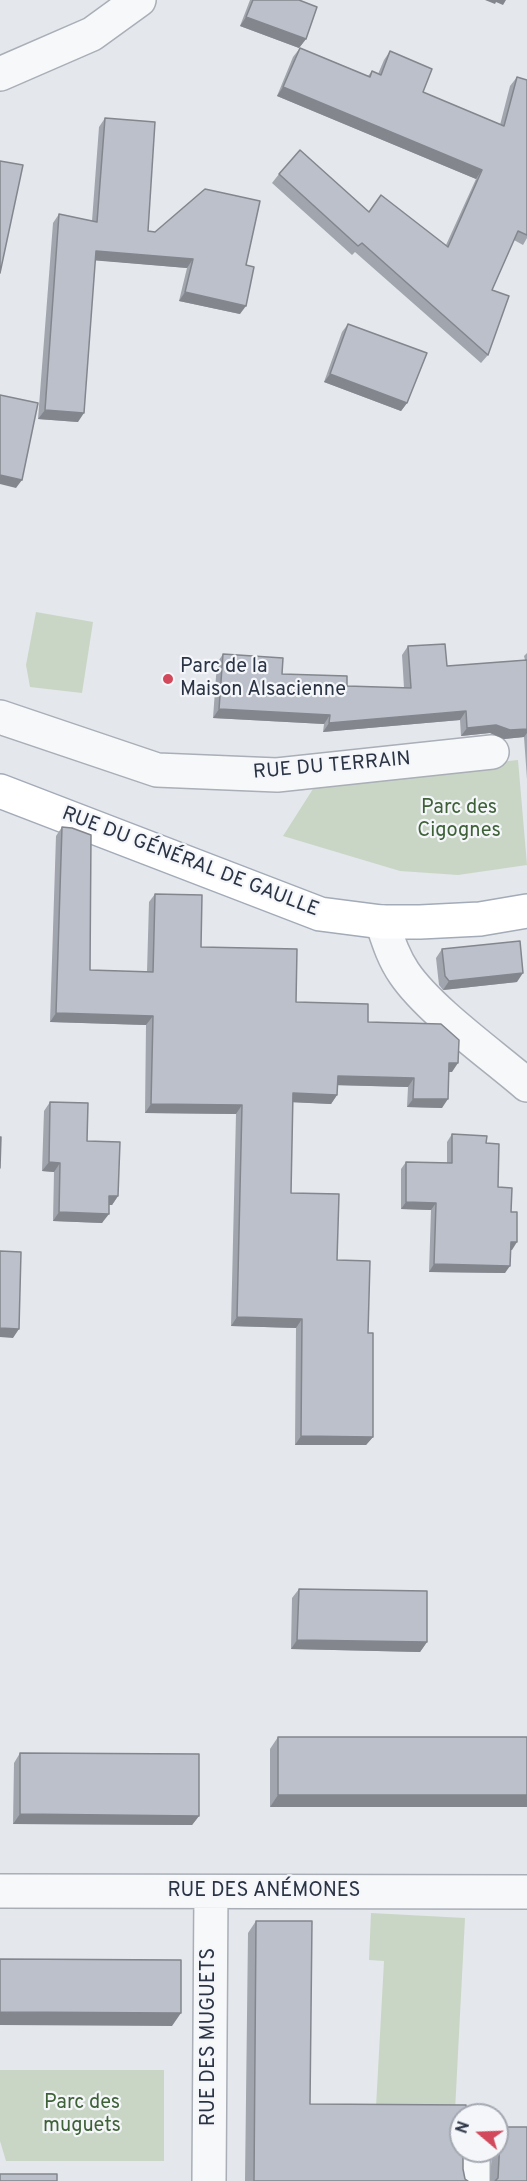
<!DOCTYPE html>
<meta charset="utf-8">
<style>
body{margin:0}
#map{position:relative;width:527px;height:2181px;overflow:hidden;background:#e4e7ec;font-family:Overpass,sans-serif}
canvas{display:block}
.north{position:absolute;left:449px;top:2103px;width:60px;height:60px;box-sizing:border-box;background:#f4f6f9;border:2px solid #a4a8b1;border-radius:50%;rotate:289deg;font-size:16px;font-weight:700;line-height:24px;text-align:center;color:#2b3445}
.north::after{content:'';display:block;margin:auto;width:21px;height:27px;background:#d1495b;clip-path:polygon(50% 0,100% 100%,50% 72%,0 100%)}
</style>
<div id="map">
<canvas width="527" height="2181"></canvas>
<div class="north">N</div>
</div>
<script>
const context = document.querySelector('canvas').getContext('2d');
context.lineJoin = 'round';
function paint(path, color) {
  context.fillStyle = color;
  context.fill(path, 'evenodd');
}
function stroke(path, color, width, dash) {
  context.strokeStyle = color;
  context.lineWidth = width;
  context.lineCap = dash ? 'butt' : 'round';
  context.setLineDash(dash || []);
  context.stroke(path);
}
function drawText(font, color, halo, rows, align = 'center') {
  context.font = font + ' Overpass,sans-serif';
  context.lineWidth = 4.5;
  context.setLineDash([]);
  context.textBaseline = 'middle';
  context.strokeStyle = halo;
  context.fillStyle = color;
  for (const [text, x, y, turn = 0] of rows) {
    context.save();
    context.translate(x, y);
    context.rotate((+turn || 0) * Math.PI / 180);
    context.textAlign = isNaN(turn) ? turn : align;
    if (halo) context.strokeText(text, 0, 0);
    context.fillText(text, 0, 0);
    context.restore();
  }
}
const green = new Path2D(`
 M36,612L93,622L82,693L30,687L26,665Z
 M518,760L527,865L458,875L400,871L283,836L318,781Z
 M371,1913L465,1918L455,2111L376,2107L384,1961L369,1960Z
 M0,2070H164V2161H6L0,2141Z`);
const minor = new Path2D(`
 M0,74L92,34L139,0
 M0,717L157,770L277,775L492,752
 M382,922C388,940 393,957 404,973C429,1010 491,1054 527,1085
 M0,1891L527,1892
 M209,2181L211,1892
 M473,2181V2151`);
const major = new Path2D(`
 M0,791L320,914L382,922H420L480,919L527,911`);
const wall = new Path2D(`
 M250,0H299L306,39L299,48L240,26Z
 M300,48L368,76L372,71L378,74L384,60L390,51L423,92L500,125L510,86L517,77L527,80V238L523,245L514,240L492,290L488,355L481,363L355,252L352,255L272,183L279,174L446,245L476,179L277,96L293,57Z
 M105,118L148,231L246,265L240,314L179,301L187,268L95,260L78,422L38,419L53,223L59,214L92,221L99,127Z
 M348,324L407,403L401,411L324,382L342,332Z
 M408,646L447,666L525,660L524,656L527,653V779L524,737L504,739L490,733L461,736L460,720L323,732L324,724L213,718L217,663L223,654L282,674L347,686L404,688L402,655Z
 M62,827L90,970L147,972L149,902L155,894L201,947L296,1002L368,1022L452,1072H449L442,1108L407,1107L408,1087L337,1085V1095L331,1104L293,1102L291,1193L337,1260L368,1333L373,1437L366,1445H295L296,1328L231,1326L236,1114L145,1113L146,1025L50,1022L56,836Z
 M442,949L517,982L443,990L439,985L436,958Z
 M50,1102L87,1141L118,1196L112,1205H109L102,1223L53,1221L54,1172L42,1171L44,1111Z
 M452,1134L486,1143L498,1187L511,1212L512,1250H510L505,1273L429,1272L431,1210L401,1209V1169L406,1162L447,1163V1142Z
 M299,1589L427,1642L420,1652L291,1649L292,1598Z
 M278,1737H527L270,1807V1749Z
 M20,1753L199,1816L192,1825L13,1824L14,1763Z
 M256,1921L310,2104L461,2115L463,2169L465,2179L468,2181H245L248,1933Z
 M497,2132L527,2181H490L492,2151H497Z`);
const shadedWall = new Path2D(`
 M485,0H506L503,5L496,2L495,4Z
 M246,17L306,39L299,48L240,26Z
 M283,87L482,170L476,179L277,96Z
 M96,251L193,259L187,268L90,260Z
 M185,292L246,306L240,314L179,301Z
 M330,374L407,403L401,411L324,382Z
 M45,410L84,413L78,422L38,419Z
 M0,475L22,480L16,488L0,484Z
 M219,709L330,715L324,724L213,718Z
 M466,711L460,720L323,732L329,723Z
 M496,725L527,729V733L524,737L504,739L490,733L461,736L467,728Z
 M523,973L517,982L443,990L449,981Z
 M56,1013L153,1016L146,1025L50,1022Z
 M449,1063H458L452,1072H443Z
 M338,1076L414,1078L408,1087L331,1085Z
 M293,1093L337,1095L331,1104L287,1102Z
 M413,1099H448L442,1108L407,1107Z
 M151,1104L242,1105L236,1114L145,1113Z
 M49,1162L60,1163L54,1172L42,1171Z
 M109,1196H118L112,1205H103Z
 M406,1202L436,1203L431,1210L401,1209Z
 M59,1212L109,1214L102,1223L53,1221Z
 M511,1242H517L512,1250L505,1249Z
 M434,1264L510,1266L505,1273L429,1272Z
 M237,1317L302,1319L296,1328L231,1326Z
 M0,1328L19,1329L13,1338L0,1337Z
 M301,1436L373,1437L366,1445H295Z
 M297,1640L427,1642L420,1652L291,1649Z
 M278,1795H527V1807H270Z
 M20,1814L199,1816L192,1825L13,1824Z
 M0,2012L181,2013L172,2026L0,2025Z`);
const building = new Path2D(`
 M253,0H299L317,7L306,39L246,17Z
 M300,48L370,77L372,71L381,75L390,51L432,69L423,92L504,126L517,77L527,80V235L518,231L492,290L509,296L488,355L362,243L358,246L279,174L300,150L369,212L381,195L448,247L482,170L283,87Z
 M105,118L155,122L148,231L155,232L205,189L260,201L246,265L254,267L246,306L185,292L193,259L96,251L84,413L45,410L59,214L97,222Z
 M0,161L23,165L0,273Z
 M348,324L427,353L407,403L330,374Z
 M0,395L38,403L22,480L0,475Z
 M445,644L447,666L527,660V729L510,730L496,725L467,728L466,711L329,723L330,715L219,709L223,654L283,658L282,674L347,676V686L411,688L408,646Z
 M62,827L72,828L91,835L90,970L153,972L155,894L202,895L201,947L297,949L296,1002L368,1004V1022L441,1024L459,1040L458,1063H449L448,1099H413L414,1078L338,1076L337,1095L293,1093L291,1193L339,1194L337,1260L370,1261L368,1333H373V1437L301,1436L302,1319L237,1317L242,1105L151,1104L153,1016L56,1013Z
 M520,941L523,973L449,981L445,976L442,949Z
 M50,1102L88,1103L87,1141L120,1142L118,1196H109V1214L59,1212L60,1163L49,1162Z
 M452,1134L487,1136L486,1143L499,1144L498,1187L512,1188L511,1212H517V1242H511L510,1266L434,1264L436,1203L406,1202V1162L452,1163Z
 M0,1137H1L0,1168Z
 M0,1251L21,1252L19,1329L0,1328Z
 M299,1589L427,1591V1642L297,1640Z
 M278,1737H527V1795H278Z
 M20,1753L199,1754V1816L20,1814Z
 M256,1921H312L310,2104L466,2105V2115H461V2151H463V2169L465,2179L468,2181H254Z
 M0,1959L181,1960V2013L0,2012Z
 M497,2127H527V2181H495L498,2178L500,2139L497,2132Z
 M0,2174H57V2181H0Z`);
const markers = [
 [168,679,6,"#d1495b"]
];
const poiNames = [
 ["Parc de la",180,668],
 ["Maison Alsacienne",180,691]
];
const streetNames = [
 ["RUE DU TERRAIN",332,767,-5],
 ["RUE DU GÉNÉRAL DE GAULLE",190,863,21],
 ["RUE DES ANÉMONES",264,1892],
 ["RUE DES MUGUETS",210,2037,-90]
];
const parkNames = [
 ["Parc des",459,809],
 ["Cigognes",459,832],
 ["Parc des",82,2104],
 ["muguets",82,2127]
];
paint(green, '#c9d6c5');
stroke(minor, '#a9aeb7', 36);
stroke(major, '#a3abb8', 36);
stroke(minor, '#f7f8fa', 33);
stroke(major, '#fff', 33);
paint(wall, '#a1a5ae');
paint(shadedWall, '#83868d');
paint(building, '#bbc0ca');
stroke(building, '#83868d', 1.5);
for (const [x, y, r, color] of markers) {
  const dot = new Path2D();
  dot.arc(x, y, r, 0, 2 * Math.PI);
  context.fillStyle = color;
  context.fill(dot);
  stroke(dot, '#f4f6f9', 2);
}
drawText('20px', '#2b3445', '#f4f6f9', poiNames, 'left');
drawText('20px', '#2b3445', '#f4f6f9', streetNames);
drawText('20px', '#3f6138', '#f4f6f9', parkNames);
</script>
